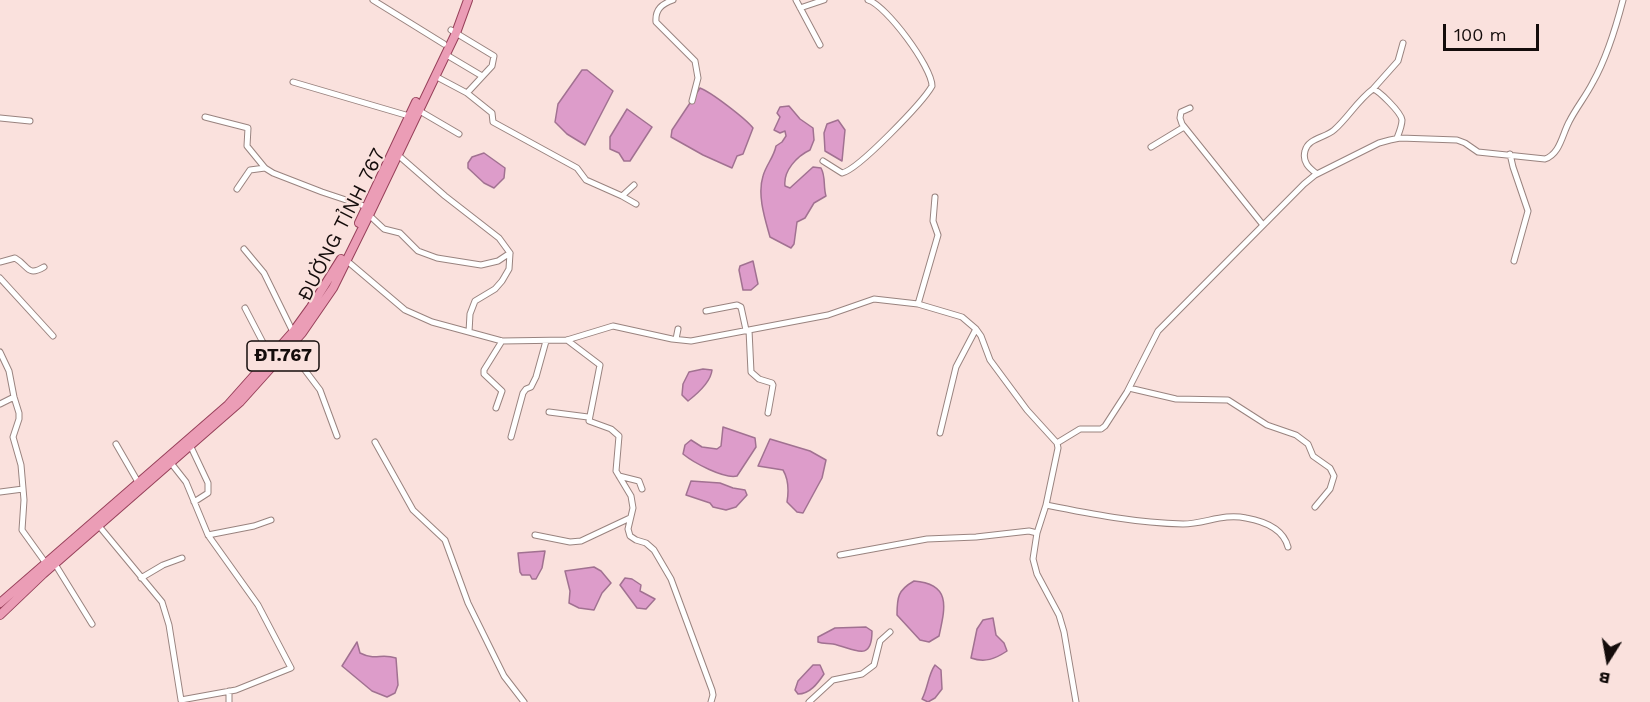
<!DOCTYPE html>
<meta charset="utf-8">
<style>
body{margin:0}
#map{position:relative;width:1650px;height:702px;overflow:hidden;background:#fae1dd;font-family:"Work Sans",sans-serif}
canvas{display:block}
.north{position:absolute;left:1578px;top:630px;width:60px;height:60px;-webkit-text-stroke:4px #fae1dd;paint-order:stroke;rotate:191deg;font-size:16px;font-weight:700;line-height:24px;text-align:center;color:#140c0b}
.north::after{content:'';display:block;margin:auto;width:21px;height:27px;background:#140c0b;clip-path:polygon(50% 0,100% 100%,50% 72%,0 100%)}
.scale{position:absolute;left:1443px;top:24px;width:96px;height:27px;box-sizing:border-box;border:3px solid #140c0b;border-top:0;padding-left:8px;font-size:18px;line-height:21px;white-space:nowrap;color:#140c0b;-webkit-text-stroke:4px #fae1dd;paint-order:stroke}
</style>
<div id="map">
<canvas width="1650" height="702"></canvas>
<div class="north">B</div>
<div class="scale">100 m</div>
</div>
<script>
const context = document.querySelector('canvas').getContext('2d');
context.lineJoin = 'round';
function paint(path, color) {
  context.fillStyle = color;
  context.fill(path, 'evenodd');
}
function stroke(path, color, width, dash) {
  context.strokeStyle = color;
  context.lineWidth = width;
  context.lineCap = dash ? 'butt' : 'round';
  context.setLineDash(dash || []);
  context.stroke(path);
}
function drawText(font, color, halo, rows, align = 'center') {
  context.font = font + ' "Work Sans",sans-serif';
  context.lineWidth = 4.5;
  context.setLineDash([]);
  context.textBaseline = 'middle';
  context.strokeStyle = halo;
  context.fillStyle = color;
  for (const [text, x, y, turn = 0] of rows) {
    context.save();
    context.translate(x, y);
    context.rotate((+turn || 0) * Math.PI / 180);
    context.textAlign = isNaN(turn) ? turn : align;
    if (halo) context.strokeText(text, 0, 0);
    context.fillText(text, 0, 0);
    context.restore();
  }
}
const water = new Path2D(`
 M582,70H587L613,91L585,145L567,134L555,122L558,104Z
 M700,88C711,92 746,119 753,128L743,154L737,156L732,168L703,155L671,137L672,130Z
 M789,106L800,119L813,128L814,140L810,150C797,156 783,171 785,186L790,188L813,167L821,168C826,177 823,186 826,196L814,203L805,218L797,222L794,244L791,248L770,237C765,219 757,195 763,176C766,165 774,157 776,146L782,142L786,136L785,131L780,133L774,130L780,117L777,113L780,107Z
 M627,109L652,127L630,161H624L619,153L610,149V137Z
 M838,120L845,130L842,161L825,151L824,133L827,124Z
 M484,153L505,168L504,178L494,188L484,183L468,168V163L472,157Z
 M753,261L758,284L751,290H743L739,270L740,266Z
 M703,369L712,370C711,381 697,394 688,401L682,395L683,384L689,372Z
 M723,427L755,438L756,447L737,476C724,479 694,463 683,454L685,445L691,440L702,447L717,449L721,446Z
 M770,439L810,451L826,460L822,478L803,513L797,512L787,502C789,490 789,480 783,470L758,466Z
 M691,481L720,483L733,488L745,490L747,495L736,507L726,510L713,507L710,503L686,495Z
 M545,551L542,568L536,579H532L530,575H522L520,572L518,553Z
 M594,567L601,571L611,583L602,593L594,610L579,608L569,603L570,591L565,571Z
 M625,578L632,579L641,585L640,591L655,599L646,609L637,608L620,585Z
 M914,581C952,584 945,608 939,636L929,642L920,640L897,615C897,597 898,590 914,581Z
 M993,618L996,635L1004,643L1007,651C995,659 985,663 971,658L977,629L983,620Z
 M866,627L872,631C872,664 853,648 833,644C828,643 823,644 818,642V637L835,628Z
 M357,642L360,653C376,661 380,653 396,658L398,685L395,693L387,697L372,691L342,666Z
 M813,665H820L824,674C818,683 810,694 798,694L795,690L798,681Z
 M935,665L941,670L942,689L935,698L928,702L922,699C928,688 928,675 935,665Z`);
const street = new Path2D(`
 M373,0L444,44
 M673,0C662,4 655,9 656,22L695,61L698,78L692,101
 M796,0L820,45
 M800,8L824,0
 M451,30L494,56L492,66L467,93
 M445,54L482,76
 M435,76L467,93L492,113L493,122L577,168L586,180L622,196L636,204
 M293,82L409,116
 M1373,89L1398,61L1403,43
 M1190,108L1181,112L1180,118L1182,124L1263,225
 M418,110L459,134
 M205,117L248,128L247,146L265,168L273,173L322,192L367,207
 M0,118L30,121
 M1151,147L1184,127
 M1510,154L1513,167L1528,211L1514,261
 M398,155L445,196L499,238L510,253L509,269L502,281L495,289L475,301L470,314L469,332
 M823,161L842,173C858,170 923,102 932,86C932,67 886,5 868,0
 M1317,174C1309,168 1302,162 1305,151C1308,138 1325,138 1334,130C1348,118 1357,101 1373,89C1378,90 1401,112 1402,120C1402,125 1399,133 1397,138
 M237,189L250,170L265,168
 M622,196L634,185
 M369,215L384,229L400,233L418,251L437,258L481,265L498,261L510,253
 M244,249L264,273L293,332
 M346,260L405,310L432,322L502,341L567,340L613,326L672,339L691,341L828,315L874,299L918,304L962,317L976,329L981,336L990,360L1027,410L1057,443L1058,448L1046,505L1037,533L1033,559L1037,574L1059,615L1064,632L1076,702
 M0,262L15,258C29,266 27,277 44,267
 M0,278L53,336
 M918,304L938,235L933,221L935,197
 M245,308L271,358
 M706,311L737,305L741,307L746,330
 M749,330L751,372L759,379L772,383L773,385L768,413
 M676,339L678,329
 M567,340L600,365L589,421L611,429L619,436L616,471L631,496L633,508L628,529L630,536L636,540L646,543L654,550L671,579L712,690L713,695L711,702
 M289,349L320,390L337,436
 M0,352L9,371L14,397L19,413V419L13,437L21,465L24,500L22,530L45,562
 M1129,388L1176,399L1228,400L1267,425L1296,435L1308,444L1313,456L1330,468L1334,476L1330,489L1315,507
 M0,404L14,397
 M496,408L502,391L484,374V370L502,341
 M549,412L588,417
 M940,433L956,367L976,329
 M511,437L523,393L526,389L531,387L536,377L546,341
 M375,442L413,510L445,540L468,603L504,676L524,702
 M1057,443L1080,429H1101L1105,426L1127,392L1158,331L1304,184L1315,175L1379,143L1390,140L1400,138L1457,140L1465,143L1478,152L1545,159C1560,154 1562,135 1569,122C1576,108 1586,96 1593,82C1607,57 1616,27 1623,0
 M116,444L138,482
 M191,447L208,483V493L194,502
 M171,463L186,482L208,535L258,605L291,668L236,690L181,700
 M619,476L639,481L642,489
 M0,492L23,489
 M1046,505C1091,514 1137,523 1183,524C1205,524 1223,513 1246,518C1263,521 1283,528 1288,547
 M99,526L162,602L169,625L181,700
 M208,535L254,526L271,520
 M535,535L570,542L581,541L630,518
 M840,555L927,539L976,537L1029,531L1037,533
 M55,564L92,624
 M141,578L163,565L182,558
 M229,691V702
 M809,702L833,680L862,674L874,665L880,641L890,632`);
const primary = new Path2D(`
 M359,223L416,102
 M0,603L228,405L293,332L311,307L341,259
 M0,615L43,574L240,402L302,333L333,288L369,215L456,33L468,0`);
const shields = [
 [283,356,72]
];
const shieldNames = [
 ["ĐT.767",283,356]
];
const streetNames = [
 ["ĐƯỜNG TỈNH 767",342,225,-63]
];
paint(water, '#dd9cca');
stroke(water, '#a17191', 1.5);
stroke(street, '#99837f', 7);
stroke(primary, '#97405a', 10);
stroke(street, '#fff', 5);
stroke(primary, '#eb9db6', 8);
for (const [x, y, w] of shields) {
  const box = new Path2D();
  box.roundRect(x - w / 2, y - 15, w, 30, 4.5);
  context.fillStyle = '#fae1dd';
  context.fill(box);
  stroke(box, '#140c0b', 1.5);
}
drawText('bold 18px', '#140c0b', null, shieldNames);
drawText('20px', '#140c0b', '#fae1dd', streetNames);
</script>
